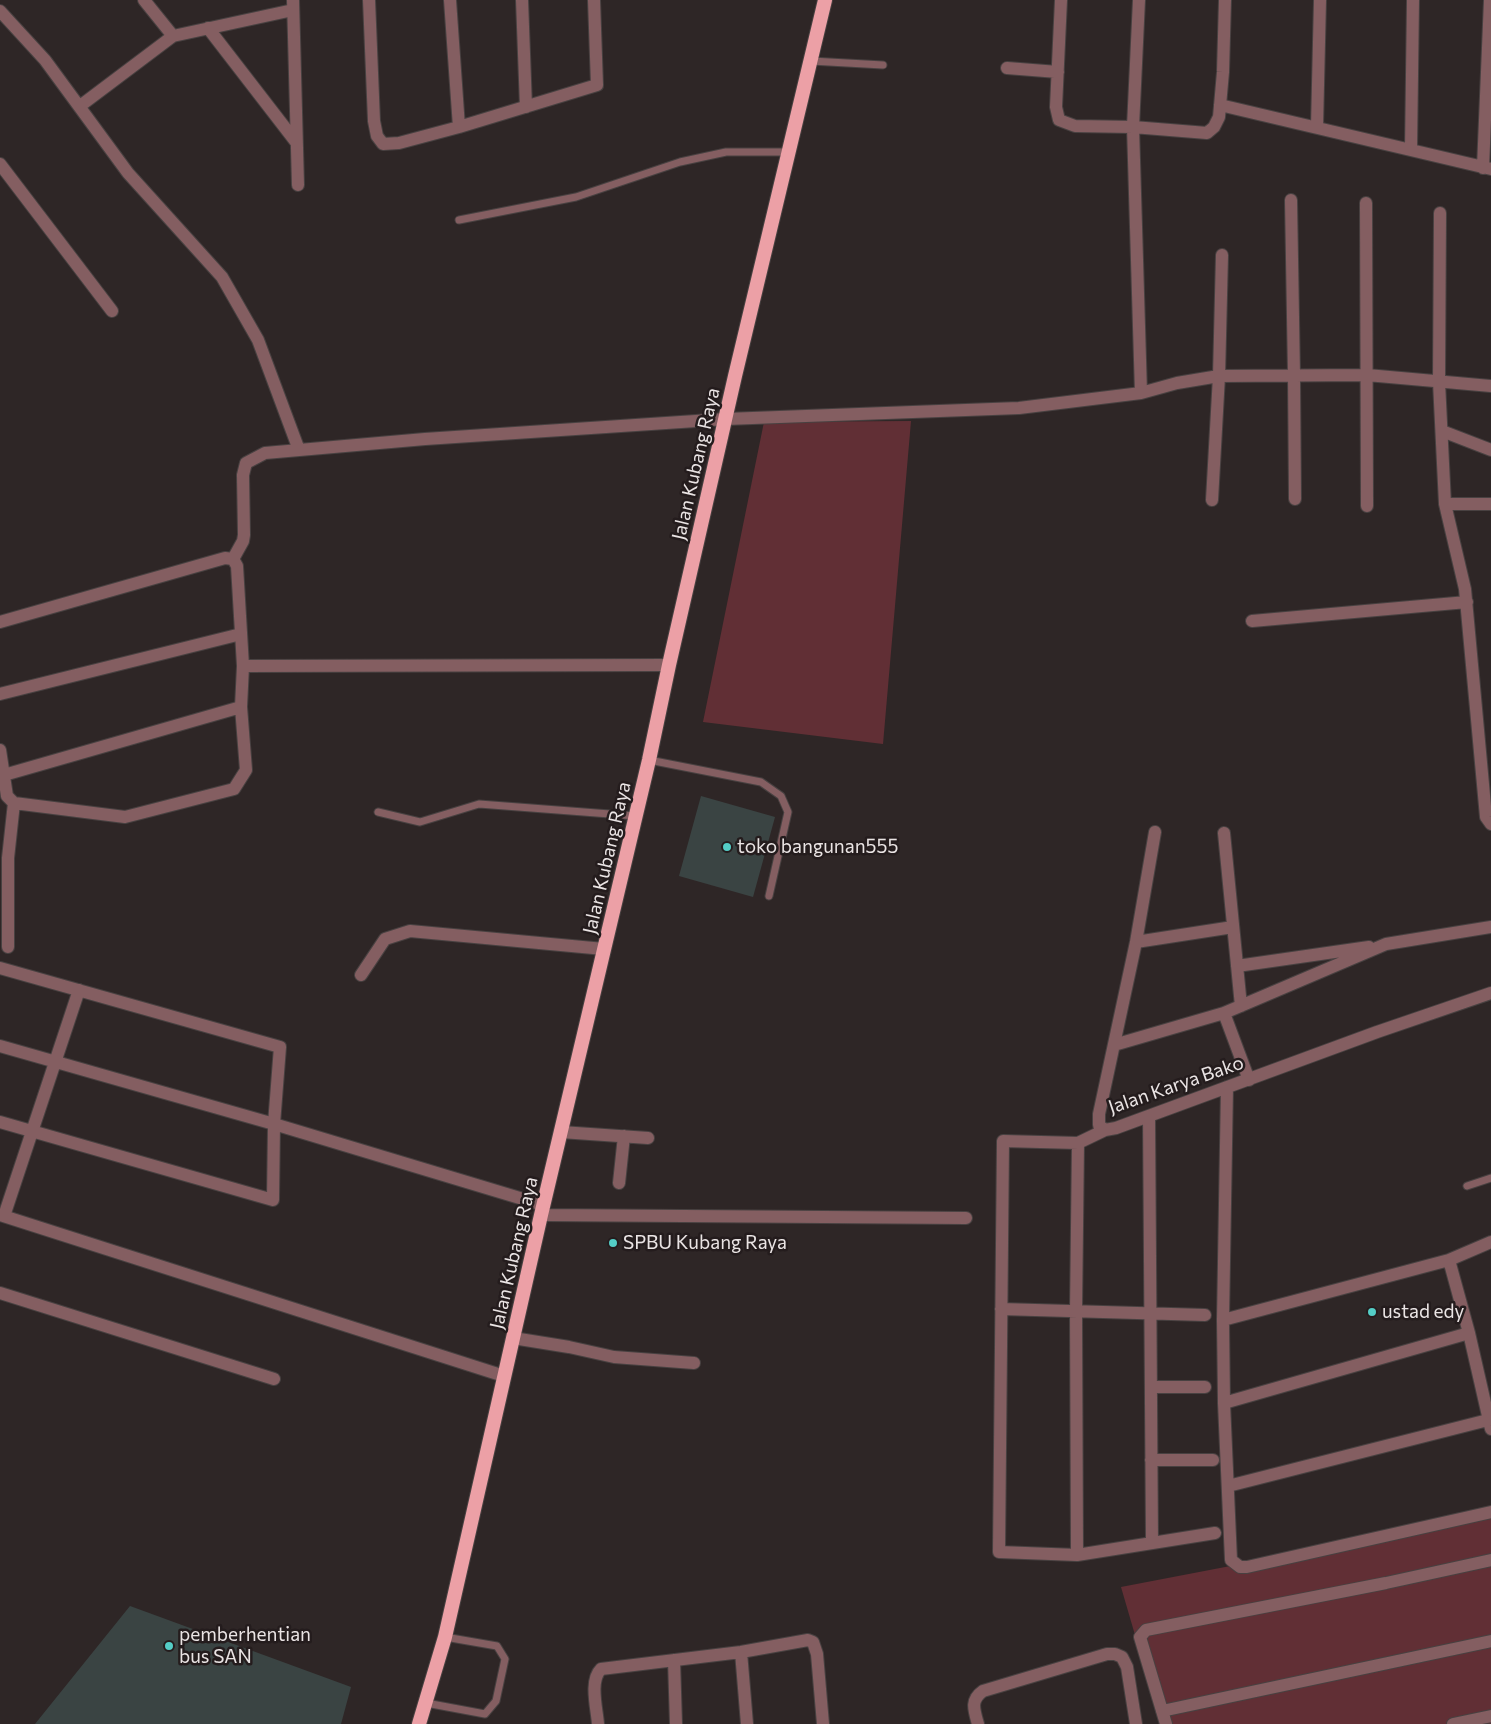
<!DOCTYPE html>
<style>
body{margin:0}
canvas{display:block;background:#2e2626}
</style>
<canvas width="1491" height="1724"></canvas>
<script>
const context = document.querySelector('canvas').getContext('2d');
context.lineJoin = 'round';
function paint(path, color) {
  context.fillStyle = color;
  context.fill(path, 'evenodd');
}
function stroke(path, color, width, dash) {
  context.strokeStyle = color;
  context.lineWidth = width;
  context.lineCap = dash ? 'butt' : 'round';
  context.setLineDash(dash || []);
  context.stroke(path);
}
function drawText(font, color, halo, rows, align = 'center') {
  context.font = font + ' Commissioner,sans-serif';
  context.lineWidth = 5;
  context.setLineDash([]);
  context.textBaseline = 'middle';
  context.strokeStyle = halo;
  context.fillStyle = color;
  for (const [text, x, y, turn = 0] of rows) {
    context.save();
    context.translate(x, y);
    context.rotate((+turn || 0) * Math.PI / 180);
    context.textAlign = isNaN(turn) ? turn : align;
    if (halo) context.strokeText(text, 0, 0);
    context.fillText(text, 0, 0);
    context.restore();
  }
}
const green = new Path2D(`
 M911,421L883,744L703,722L764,422Z
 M1491,1516V1724H1161L1121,1587Z`);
const building = new Path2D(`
 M701,796L775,817L753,897L679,876Z
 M130,1606L351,1687L341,1724H35Z`);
const service = new Path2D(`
 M811,61L883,65
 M459,220L576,197L680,162L726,152H789
 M649,760L761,782L781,796L788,812L769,896
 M378,812L420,822L479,804L636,816
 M1467,1186L1491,1178
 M426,1703L485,1714L496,1701L505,1659L497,1646L445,1637`);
const minor = new Path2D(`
 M144,0L173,36
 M293,0L298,185
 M369,0L374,121L377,136L383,144L399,143L459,127L597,85L594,0
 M450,0L459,127
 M522,0L526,107
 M1061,0L1056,107L1059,120L1075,126L1133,127L1207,133L1214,127L1219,117L1223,72L1225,0
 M1139,0L1133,127L1141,393
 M0,11L45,60L128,173L222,277L258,340L299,450
 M208,28L296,142
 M1007,68L1058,72
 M1220,105L1491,169
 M80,106L173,36L293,10
 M1317,127L1320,0
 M1411,150L1413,0
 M0,164L112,311
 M1483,168L1490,0
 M1291,200L1294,376L1295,499
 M1366,203L1367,506
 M1440,213L1439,382L1445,504L1465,589L1486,817L1491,824
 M1442,431L1491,450
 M1212,500L1219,376L1222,255
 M1445,504H1491
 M233,559L243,541L244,535L243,475L246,463L265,453L425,439L726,419L1019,408L1141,393L1177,383L1219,376L1367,375L1491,386
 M1252,621L1467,602
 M0,622L225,558L233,559L237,566L243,666L669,665
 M0,694L241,634
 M0,750L7,796L14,803L125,817L234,789L246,770L241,707L243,666
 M4,775L241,707
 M1155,832L1136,942L1099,1114V1125L1105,1130L1116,1128L1377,1032L1491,993
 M1224,833L1241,1006
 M1136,942L1233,927
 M8,947V858L14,803
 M1237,966L1369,947
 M0,968L280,1047L274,1124L273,1200L0,1122
 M361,975L385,939L410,931L604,949
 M1224,1013L1249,1080
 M1114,1045L1224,1013L1386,944L1491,927
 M0,1046L274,1124L543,1205
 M1227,1087L1223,1320L1224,1403L1231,1560L1240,1567H1247L1491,1512
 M1149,1116L1152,1543
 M1105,1130L1078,1143L1003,1141L999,1552L1077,1555L1215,1533
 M561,1132L648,1138
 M619,1183L624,1136
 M0,1215L504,1376
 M541,1215L966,1218
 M4,1216L79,990
 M1449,1260L1469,1333L1491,1429
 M0,1293L274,1379
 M1001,1309L1205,1315
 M1223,1320L1449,1260L1491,1242
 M513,1338L569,1347L614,1357L694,1363
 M1151,1387H1205
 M1224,1403L1469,1333
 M1151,1460H1213
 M1228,1486L1488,1420
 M1077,1555L1076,1311L1078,1143
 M741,1652L747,1724
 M674,1660L676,1724
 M1162,1711L1491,1641
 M598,1724C597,1709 589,1681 601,1669L741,1652L808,1640L813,1642L817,1654L823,1724
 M978,1724C974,1710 970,1700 983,1691L1107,1654H1115L1122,1657L1127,1667L1136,1724
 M1166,1724L1140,1637L1146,1630L1386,1583L1491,1560
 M1453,1724L1491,1716`);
const trunk = new Path2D(`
 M419,1724L445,1637L541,1215L649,760L669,665L735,376L825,0`);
const markers = [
 [727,847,5,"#54cdc6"],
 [613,1243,5,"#54cdc6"],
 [1372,1312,5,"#54cdc6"],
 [169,1646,5,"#54cdc6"]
];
const streetNames = [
 ["Jalan Kubang Raya",696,464,-77],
 ["Jalan Kubang Raya",607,858,-77],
 ["Jalan Karya Bako",1176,1085,-19],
 ["Jalan Kubang Raya",514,1253,-77]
];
const poiNames = [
 ["toko bangunan555",737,847],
 ["SPBU Kubang Raya",623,1243],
 ["ustad edy",1382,1312],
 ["pemberhentian",179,1635],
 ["bus SAN",179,1657]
];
paint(green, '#612f35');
paint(building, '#3a4443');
stroke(service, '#484141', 9);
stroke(minor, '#484141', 14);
stroke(trunk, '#484141', 16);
stroke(service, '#845e61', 7);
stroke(minor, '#845e61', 12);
stroke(trunk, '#eca0a6', 14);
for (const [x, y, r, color] of markers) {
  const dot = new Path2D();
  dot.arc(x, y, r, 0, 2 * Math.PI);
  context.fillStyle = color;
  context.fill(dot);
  stroke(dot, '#241c1d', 2);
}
drawText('19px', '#eae4e4', '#241c1d', streetNames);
drawText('19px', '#eae4e4', '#241c1d', poiNames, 'left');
</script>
